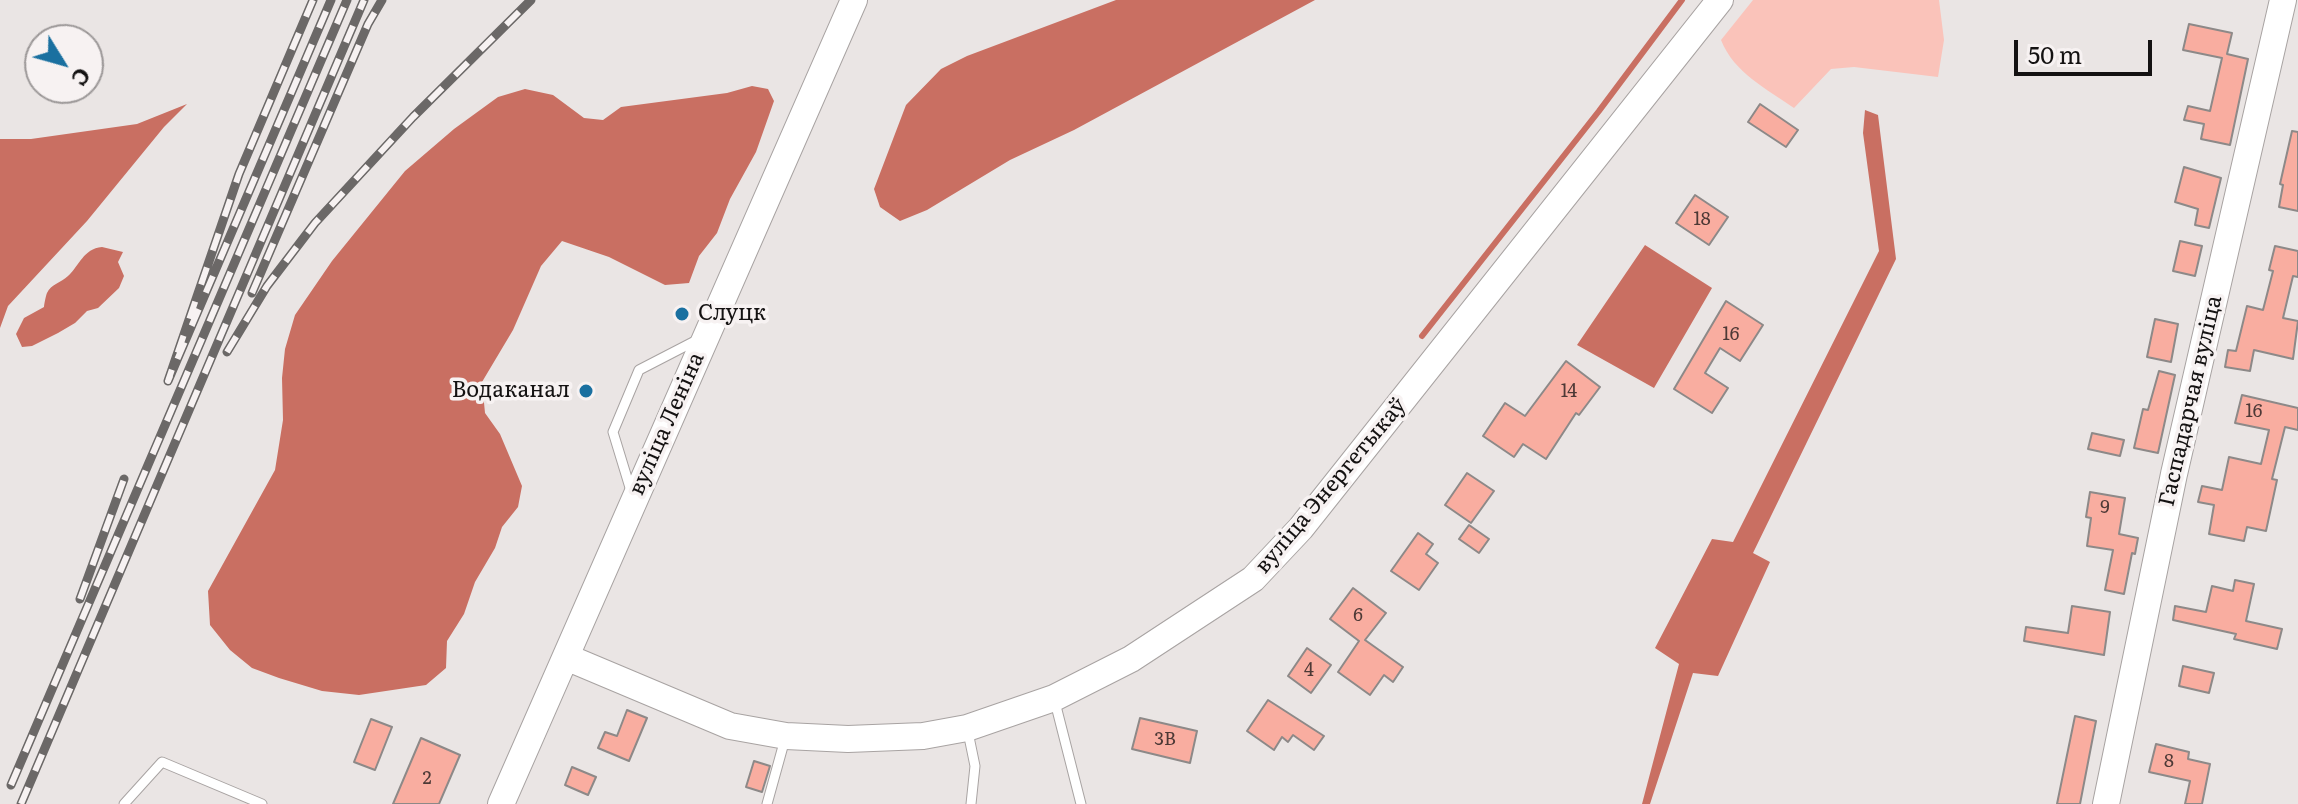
<!DOCTYPE html>
<meta charset="utf-8">
<style>
body{margin:0}
#map{position:relative;width:2298px;height:804px;overflow:hidden;background:#eae5e4;font-family:Literata,serif}
canvas{display:block}
.north{position:absolute;left:24px;top:24px;width:80px;height:80px;box-sizing:border-box;background:#f7f2f2;border:2px solid #9c9898;border-radius:50%;rotate:127deg;font-size:22px;font-weight:700;line-height:32px;text-align:center;color:#141212}
.north::after{content:'';display:block;margin:auto;width:28px;height:36px;background:#1a70a0;clip-path:polygon(50% 0,100% 100%,50% 72%,0 100%)}
.scale{position:absolute;left:2014px;top:40px;width:138px;height:36px;box-sizing:border-box;border:4px solid #141212;border-top:0;padding-left:10px;font-size:24px;line-height:28px;white-space:nowrap;color:#141212;-webkit-text-stroke:6px #f7f2f2;paint-order:stroke}
</style>
<div id="map">
<canvas width="2298" height="804"></canvas>
<div class="north">С</div>
<div class="scale">50 m</div>
</div>
<script>
const context = document.querySelector('canvas').getContext('2d');
context.lineJoin = 'round';
function paint(path, color) {
  context.fillStyle = color;
  context.fill(path, 'evenodd');
}
function stroke(path, color, width, dash) {
  context.strokeStyle = color;
  context.lineWidth = width;
  context.lineCap = dash ? 'butt' : 'round';
  context.setLineDash(dash || []);
  context.stroke(path);
}
function drawText(font, color, halo, rows, align = 'center') {
  context.font = font + ' Literata,serif';
  context.lineWidth = 7;
  context.setLineDash([]);
  context.textBaseline = 'middle';
  context.strokeStyle = halo;
  context.fillStyle = color;
  for (const [text, x, y, turn = 0] of rows) {
    context.save();
    context.translate(x, y);
    context.rotate((+turn || 0) * Math.PI / 180);
    context.textAlign = isNaN(turn) ? turn : align;
    if (halo) context.strokeText(text, 0, 0);
    context.fillText(text, 0, 0);
    context.restore();
  }
}
const green = new Path2D(`
 M1753,0H1939L1944,40L1938,77L1854,67L1831,69L1794,108C1767,89 1734,73 1721,40Z`);
const water = new Path2D(`
 M1116,0H1315L1074,130L1010,160L927,210L900,221L880,207L874,189L906,105L941,69L967,56Z
 M752,86L768,89L774,101L756,152L730,199L717,233L699,256L689,283L665,285L609,257L562,241L541,266L513,330L482,382L485,413L500,434L522,486L518,507L502,527L495,548L475,582L464,614L447,641L446,668L426,685L359,695L322,691L279,678L252,668L230,650L210,625L208,591L275,470L283,420L282,378L285,349L295,315L332,261L405,171L454,129L498,97L525,89L553,95L584,118L603,120L621,107L727,93Z
 M187,104L164,127L87,221L8,306L0,328V339V139H31L137,124Z
 M1865,110L1878,115L1896,259L1753,553L1770,562L1718,676L1693,673L1650,804H1642L1679,664L1655,648L1712,539L1733,542L1879,251L1863,133Z
 M1645,245L1712,288L1654,388L1577,345Z
 M102,247L123,252L118,262L124,276L119,288L98,308L87,311L75,323L58,333L32,346L22,347L16,334L24,318L44,307C44,305 46,295 47,293C51,284 61,283 68,276C80,265 83,249 102,247Z`);
const stream = new Path2D(`
 M1422,336L1599,111L1682,0`);
const building = new Path2D(`
 M2189,24L2232,33L2227,54L2248,59L2230,145L2201,139L2204,124L2184,120L2188,106L2210,111L2222,58L2183,50Z
 M1760,104L1798,130L1786,147L1748,122Z
 M2292,131L2298,132V211L2279,207L2283,185L2280,184Z
 M2184,167L2221,178L2209,228L2195,225L2198,209L2175,202Z
 M1695,195L1728,217L1709,245L1676,223Z
 M2180,241L2202,246L2195,276L2173,271Z
 M2275,246L2298,251V277L2293,276L2283,318L2298,321L2293,359L2254,350L2250,371L2225,367L2228,350L2236,351L2247,306L2263,310L2273,271L2269,270Z
 M1726,301L1763,325L1740,361L1720,348L1705,373L1728,388L1712,413L1674,389Z
 M2155,319L2178,324L2171,362L2147,357Z
 M1566,361L1600,387L1579,415L1576,413L1546,459L1523,444L1514,457L1483,436L1505,403L1525,416Z
 M2159,371L2175,375L2158,453L2134,448L2143,409L2148,410Z
 M2242,395L2298,408V430L2285,427L2272,479L2277,480L2266,531L2247,527L2244,541L2209,534L2214,505L2198,502L2202,486L2222,490L2229,457L2261,464L2269,430L2235,423Z
 M2092,433L2124,440L2120,456L2088,449Z
 M1467,473L1494,491L1471,523L1445,505Z
 M2090,492L2125,498L2119,534L2138,538L2135,554L2132,553L2124,594L2105,590L2113,550L2087,546L2091,518L2086,517Z
 M1469,525L1489,539L1479,553L1459,539Z
 M1418,533L1433,544L1426,554L1438,563L1419,590L1391,571Z
 M2235,580L2254,584L2246,621L2282,629L2277,649L2234,639L2236,634L2173,620L2175,606L2206,612L2212,586L2233,591Z
 M1353,588L1386,613L1365,640L1403,667L1393,682L1384,675L1370,695L1338,672L1359,641L1330,619Z
 M2072,606L2110,612L2104,655L2024,641L2026,627L2068,633Z
 M1307,648L1331,665L1311,693L1288,676Z
 M2183,666L2214,673L2209,693L2179,686Z
 M1268,700L1324,736L1314,750L1293,735L1288,742L1282,737L1274,750L1247,731Z
 M627,710L647,718L629,761L598,748L605,732L617,736Z
 M2075,716L2096,721L2085,778L2080,804H2057Z
 M1140,718L1197,731L1190,763L1132,749Z
 M371,719L392,727L375,770L354,762Z
 M421,738L460,755L439,804H393Z
 M2156,744L2189,752L2188,759L2210,764L2202,804H2185L2190,781L2149,772Z
 M754,761L770,766L762,792L746,787Z
 M572,767L596,777L588,795L565,785Z`);
const lane = new Path2D(`
 M631,491L613,432L639,370L699,339
 M1055,702L1081,804
 M968,732L975,766L971,804
 M124,804L162,762L262,804
 M767,804L785,739`);
const secondary = new Path2D(`
 M566,657L730,726L786,736L848,739L923,736L967,728L1054,698L1131,659L1253,579L1301,528L1720,0
 M501,804L854,0
 M2106,804L2174,474L2283,0`);
const rail = new Path2D(`
 M313,0L239,174L168,381L331,0
 M252,293L368,24L382,0
 M227,352L267,286L315,223L413,117L531,0
 M80,599L124,479
 M11,785L347,0
 M21,804L364,0`);
const markers = [
 [682,314,8,"#1a70a0"],
 [586,391,8,"#1a70a0"]
];
const numberNames = [
 ["18",1702,220],
 ["16",1731,335],
 ["14",1569,392],
 ["16",2254,412],
 ["9",2105,508],
 ["6",1358,616],
 ["4",1309,671],
 ["3В",1165,740],
 ["8",2169,762],
 ["2",427,779]
];
const poiNames = [
 ["Слуцк",698,314],
 ["Водаканал",570,391,"right"]
];
const streetNames = [
 ["Гаспадарчая вуліца",2191,401,-77],
 ["вуліца Леніна",667,424,-66],
 ["вуліца Энергетыкаў",1331,486,-50]
];
paint(green, '#fac3ba');
paint(water, '#c96f62');
stroke(stream, '#c96f62', 6);
paint(building, '#f9ada0');
stroke(building, '#8d8988', 2);
stroke(lane, '#a8a3a2', 11);
stroke(secondary, '#a8a3a2', 28);
stroke(lane, '#fff', 9);
stroke(secondary, '#fff', 26);
stroke(rail, '#6b6867', 9);
stroke(rail, '#f7f2f2', 6, [18]);
for (const [x, y, r, color] of markers) {
  const dot = new Path2D();
  dot.arc(x, y, r, 0, 2 * Math.PI);
  context.fillStyle = color;
  context.fill(dot);
  stroke(dot, '#f7f2f2', 3);
}
drawText('18px', '#4d3936', null, numberNames);
drawText('22px', '#141212', '#f7f2f2', poiNames, 'left');
drawText('22px', '#141212', '#f7f2f2', streetNames);
</script>
